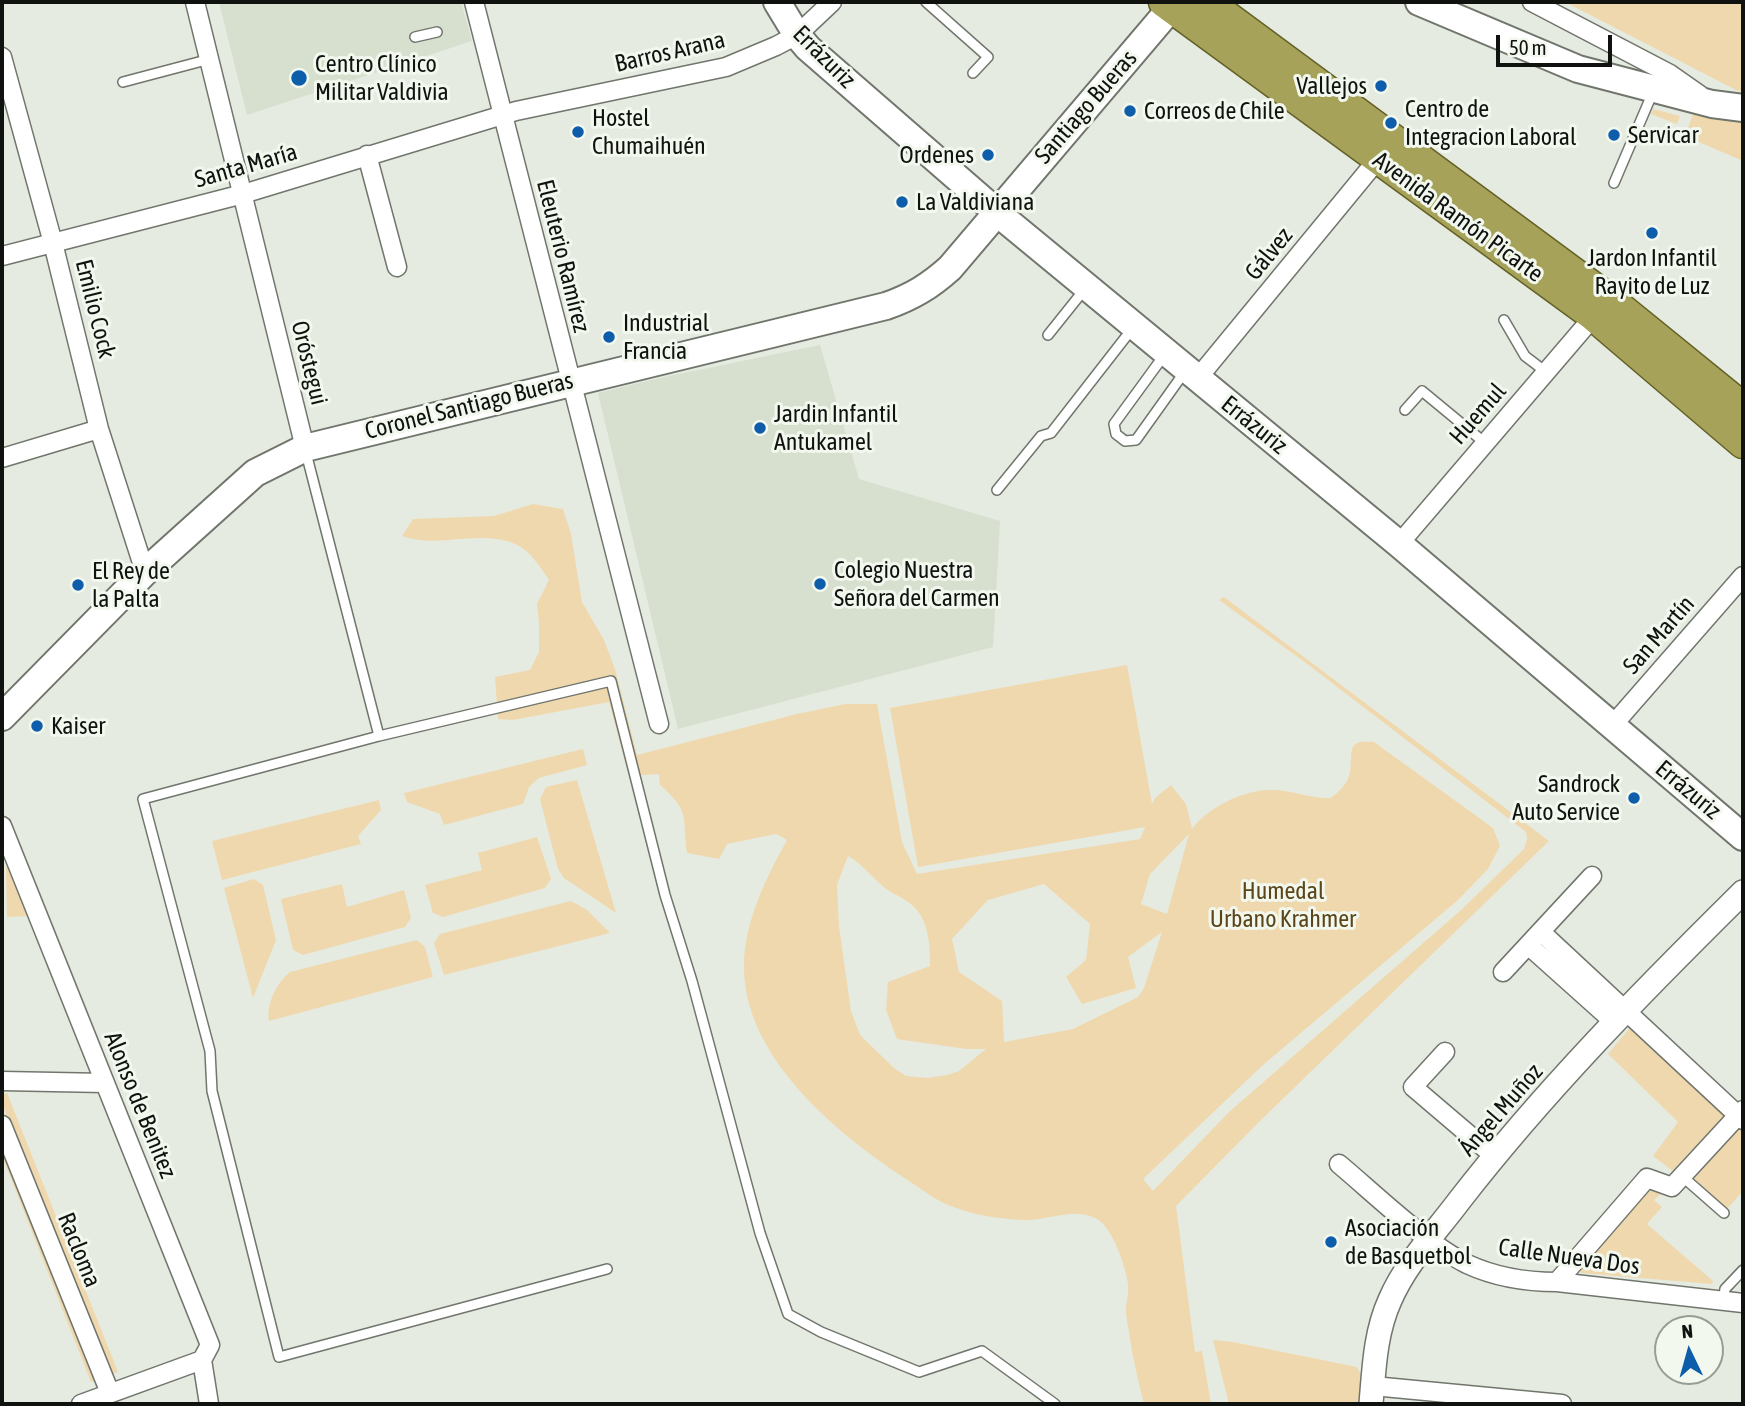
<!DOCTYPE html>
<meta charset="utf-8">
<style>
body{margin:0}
#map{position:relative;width:1745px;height:1406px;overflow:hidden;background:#e5ebe1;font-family:"Asap Condensed",sans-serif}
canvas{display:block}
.frame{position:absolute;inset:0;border:4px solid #10120f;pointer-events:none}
.north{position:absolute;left:1654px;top:1315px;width:70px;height:70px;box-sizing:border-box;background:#f2f8ee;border:2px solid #989c95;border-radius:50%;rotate:355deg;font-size:19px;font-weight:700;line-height:28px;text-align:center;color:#10120f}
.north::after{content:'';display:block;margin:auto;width:24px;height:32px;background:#0d5dab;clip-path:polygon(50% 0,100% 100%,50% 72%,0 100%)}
.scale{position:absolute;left:1496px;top:35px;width:116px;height:32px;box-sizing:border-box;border:4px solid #10120f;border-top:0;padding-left:9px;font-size:21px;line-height:24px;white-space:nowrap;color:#10120f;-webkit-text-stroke:5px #f2f8ee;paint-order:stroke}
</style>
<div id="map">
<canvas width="1745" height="1406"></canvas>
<div class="frame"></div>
<div class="north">N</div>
<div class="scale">50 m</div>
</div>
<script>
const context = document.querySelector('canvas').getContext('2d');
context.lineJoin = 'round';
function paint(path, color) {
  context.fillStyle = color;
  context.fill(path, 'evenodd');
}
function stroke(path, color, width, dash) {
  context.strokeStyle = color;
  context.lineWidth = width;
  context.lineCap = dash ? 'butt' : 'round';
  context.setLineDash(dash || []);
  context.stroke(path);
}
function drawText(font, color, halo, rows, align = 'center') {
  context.font = font + ' "Asap Condensed",sans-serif';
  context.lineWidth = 6;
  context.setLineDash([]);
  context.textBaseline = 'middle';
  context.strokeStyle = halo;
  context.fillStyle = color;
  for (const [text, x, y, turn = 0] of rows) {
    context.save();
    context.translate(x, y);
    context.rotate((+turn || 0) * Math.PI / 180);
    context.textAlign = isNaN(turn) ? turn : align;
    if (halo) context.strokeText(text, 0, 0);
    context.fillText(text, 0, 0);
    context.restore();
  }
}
const built = new Path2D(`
 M219,2H461L472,41L247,115Z
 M820,345L859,479L1000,521L993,647L678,729L598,393L664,377Z`);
const green = new Path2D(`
 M1565,2H1743V92L1736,90Z
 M1696,106L1743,114V161L1685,136Z
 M1653,109L1680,116L1677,124L1651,114Z
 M533,504L563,509L571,534L582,602L604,640L615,669L637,755L797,714L845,704H877L902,842L917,874L1140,839L1145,827L918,867L890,708L1127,665L1152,804L1155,798L1171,785L1186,804L1192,829C1207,808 1243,790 1270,790C1290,789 1309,799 1331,798C1338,792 1346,786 1349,776C1355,757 1342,738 1374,742L1493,828L1500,846L1488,869L1458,900L1263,1065L1143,1179L1153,1191L1229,1112L1460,911L1524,849L1527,839L1526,832L1310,666L1219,600L1224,597L1549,841L1260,1121L1176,1206L1195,1352L1202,1351L1211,1404H1144C1138,1380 1132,1356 1129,1332C1128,1325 1126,1318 1126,1311C1126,1302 1129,1293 1128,1284C1126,1267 1112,1227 1097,1219C1075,1207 1052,1219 1029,1220C1003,1220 971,1215 946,1204C932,1198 919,1187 906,1179C836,1133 742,1056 744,964C745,920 766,878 787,840L776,834L727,844L719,859L687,853C682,816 691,812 660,785L659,774L629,776L609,702L513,720L498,719L495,677L530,670L539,652V623L537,604L549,580C540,567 530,550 515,544C479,529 438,549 402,536L413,519L494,516ZM1189,834L1167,914L1141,904L1150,874ZM848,856C862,864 872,877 885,888C892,894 901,896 908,902C929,916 930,943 930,966L888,982L886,1010L897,1039L966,1049H986L959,1071L948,1075L927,1078L906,1076L894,1068L860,1035L851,1011L839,926L837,885ZM1044,884L1090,924L1086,960L1066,977L1082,1004L1136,988L1128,957L1162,932L1144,988L1138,997L1073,1029L1004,1042L1002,1001L959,972L952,939L988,900Z
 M583,749L587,765L539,778L529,787L523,804L444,825L440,814L407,802L404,793Z
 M577,780L616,913L564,878L558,869L540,799L546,787Z
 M379,800L381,810L358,836L361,844L222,880L212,841Z
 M537,837L551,879L545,888L443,917L433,913L425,885L482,870L478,853Z
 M6,867H9L29,916L7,917Z
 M254,879L263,885L276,940L253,998L224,888Z
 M342,884L347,907L404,890L411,918L405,927L303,955L293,950L281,899Z
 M571,901L587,910L610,933L444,975L434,943L440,934Z
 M417,940L425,947L433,977L269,1021C266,1004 277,982 290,972Z
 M1633,1024L1731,1113L1677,1174L1653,1156L1678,1122L1608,1054Z
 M7,1093L118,1372L108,1376L2,1103V1095Z
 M1740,1122L1743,1125V1191L1726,1210L1689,1177Z
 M2,1133L99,1380L91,1382L2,1156Z
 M1646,1185L1661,1189V1194L1654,1200L1662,1207L1647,1224L1713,1281L1712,1284L1581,1273L1578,1265Z
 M1213,1340L1233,1342L1357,1367L1361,1375L1359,1404H1229Z`);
const service = new Path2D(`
 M926,2L988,57L973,73
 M415,37L437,32
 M123,82L210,59
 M1614,183L1653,92
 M1504,320L1525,356L1546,372
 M1048,335L1084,290
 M1165,354L1114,424L1116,434L1125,441L1136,440L1186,370
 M1405,410L1422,391L1485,443
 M305,449L379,736
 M997,490L1041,436L1051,433L1132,329
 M1683,1177L1724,1213
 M607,1269L279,1357L212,1091L210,1051L143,799L379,736L611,681L665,895L692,981L760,1233L788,1314L821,1332L919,1372L982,1351L1055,1404
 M1723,1302L1725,1289L1743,1270`);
const minor = new Path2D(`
 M195,2L305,448
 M474,2L659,724
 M1532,2L1670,74L1700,95
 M2,57L53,243L99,429L145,572
 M367,155L397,267
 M2,256L243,194L516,111L726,67L776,46L797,35L832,2
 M1197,379L1378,159
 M2,458L99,429
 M1399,544L1594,316
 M1612,726L1743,576
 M2,826L210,1345L202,1360L209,1404
 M1541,932L1743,1120
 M1528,945L1614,1022
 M1503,972L1592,876
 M1445,1052L1413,1087L1494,1156
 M2,1081L105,1083
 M2,1125L110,1393
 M1339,1164C1376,1195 1425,1243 1467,1264C1495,1277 1526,1282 1557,1282L1743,1303
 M1557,1282L1647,1178L1672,1187L1743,1110
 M1373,1386L1562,1404
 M81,1404L202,1360`);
const tertiary = new Path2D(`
 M1371,1404C1374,1369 1375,1333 1390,1300C1406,1263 1435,1233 1459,1201C1545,1090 1644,990 1743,892`);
const secondary = new Path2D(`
 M777,2L797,35L808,48L1007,221L1399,544L1743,837
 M1419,2L1578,69L1712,104L1743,108
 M2,717L145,572L255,473L305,448L886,306C912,297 930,286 950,268L1176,2`);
const trunk = new Path2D(`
 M1164,2L1594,316L1743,443
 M1207,2L1609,299L1743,408`);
const markers = [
 [299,78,9,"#0d5dab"],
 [1381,86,7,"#0d5dab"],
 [1130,111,7,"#0d5dab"],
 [1391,123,7,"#0d5dab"],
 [578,132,7,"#0d5dab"],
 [1614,135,7,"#0d5dab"],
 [988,155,7,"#0d5dab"],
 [902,202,7,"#0d5dab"],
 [1652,233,7,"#0d5dab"],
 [609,337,7,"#0d5dab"],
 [760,428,7,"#0d5dab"],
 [820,584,7,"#0d5dab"],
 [78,585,7,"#0d5dab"],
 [37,726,7,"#0d5dab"],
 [1634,798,7,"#0d5dab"],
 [1331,1242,7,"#0d5dab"]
];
const streetNames = [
 ["Barros Arana",670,52,-13],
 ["Errázuriz",824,57,45],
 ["Santiago Bueras",1086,107,-49],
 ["Santa María",246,166,-16],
 ["Avenida Ramón Picarte",1458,217,36],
 ["Gálvez",1269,254,-51],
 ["Eleuterio Ramírez",563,256,76],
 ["Emilio Cock",95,309,76],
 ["Oróstegui",309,363,76],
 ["Coronel Santiago Bueras",469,406,-14],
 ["Huemul",1478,414,-49],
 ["Errázuriz",1254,425,39],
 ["San Martín",1659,635,-49],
 ["Errázuriz",1688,790,40],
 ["Alonso de Benitez",140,1105,68],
 ["Ángel Muñoz",1501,1110,-49],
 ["Racloma",79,1250,68],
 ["Calle Nueva Dos",1569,1257,8]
];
const poiNames = [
 ["Centro Clínico",315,64],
 ["Militar Valdivia",315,92],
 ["Vallejos",1367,86,"right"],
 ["Centro de",1405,109],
 ["Integracion Laboral",1405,137],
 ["Correos de Chile",1144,111],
 ["Hostel",592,118],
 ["Chumaihuén",592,146],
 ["Servicar",1628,135],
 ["Ordenes",974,155,"right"],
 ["La Valdiviana",916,202],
 ["Jardon Infantil",1652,258,"center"],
 ["Rayito de Luz",1652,286,"center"],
 ["Industrial",623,323],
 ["Francia",623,351],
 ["Jardin Infantil",774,414],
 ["Antukamel",774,442],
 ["Colegio Nuestra",834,570],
 ["Señora del Carmen",834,598],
 ["El Rey de",92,571],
 ["la Palta",92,599],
 ["Kaiser",51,726],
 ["Sandrock",1620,784,"right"],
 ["Auto Service",1620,812,"right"],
 ["Asociación",1345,1228],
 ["de Basquetbol",1345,1256]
];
const parkNames = [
 ["Humedal",1283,891],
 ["Urbano Krahmer",1283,919]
];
paint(built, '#d7e0cf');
paint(green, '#f0d8ae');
stroke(service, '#71766d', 12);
stroke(minor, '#71766d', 21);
stroke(tertiary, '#71766d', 26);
stroke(secondary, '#71766d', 30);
stroke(trunk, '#636025', 33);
stroke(service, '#fff', 9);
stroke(minor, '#fff', 18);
stroke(tertiary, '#fff', 23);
stroke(secondary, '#fff', 26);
stroke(trunk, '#a6a25a', 30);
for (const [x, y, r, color] of markers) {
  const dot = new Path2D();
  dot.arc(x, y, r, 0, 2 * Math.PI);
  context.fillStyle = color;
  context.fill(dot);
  stroke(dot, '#f2f8ee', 2.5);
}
drawText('24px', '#10120f', '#f2f8ee', streetNames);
drawText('24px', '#10120f', '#f2f8ee', poiNames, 'left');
drawText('24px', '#5b4519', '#f2f8ee', parkNames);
</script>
